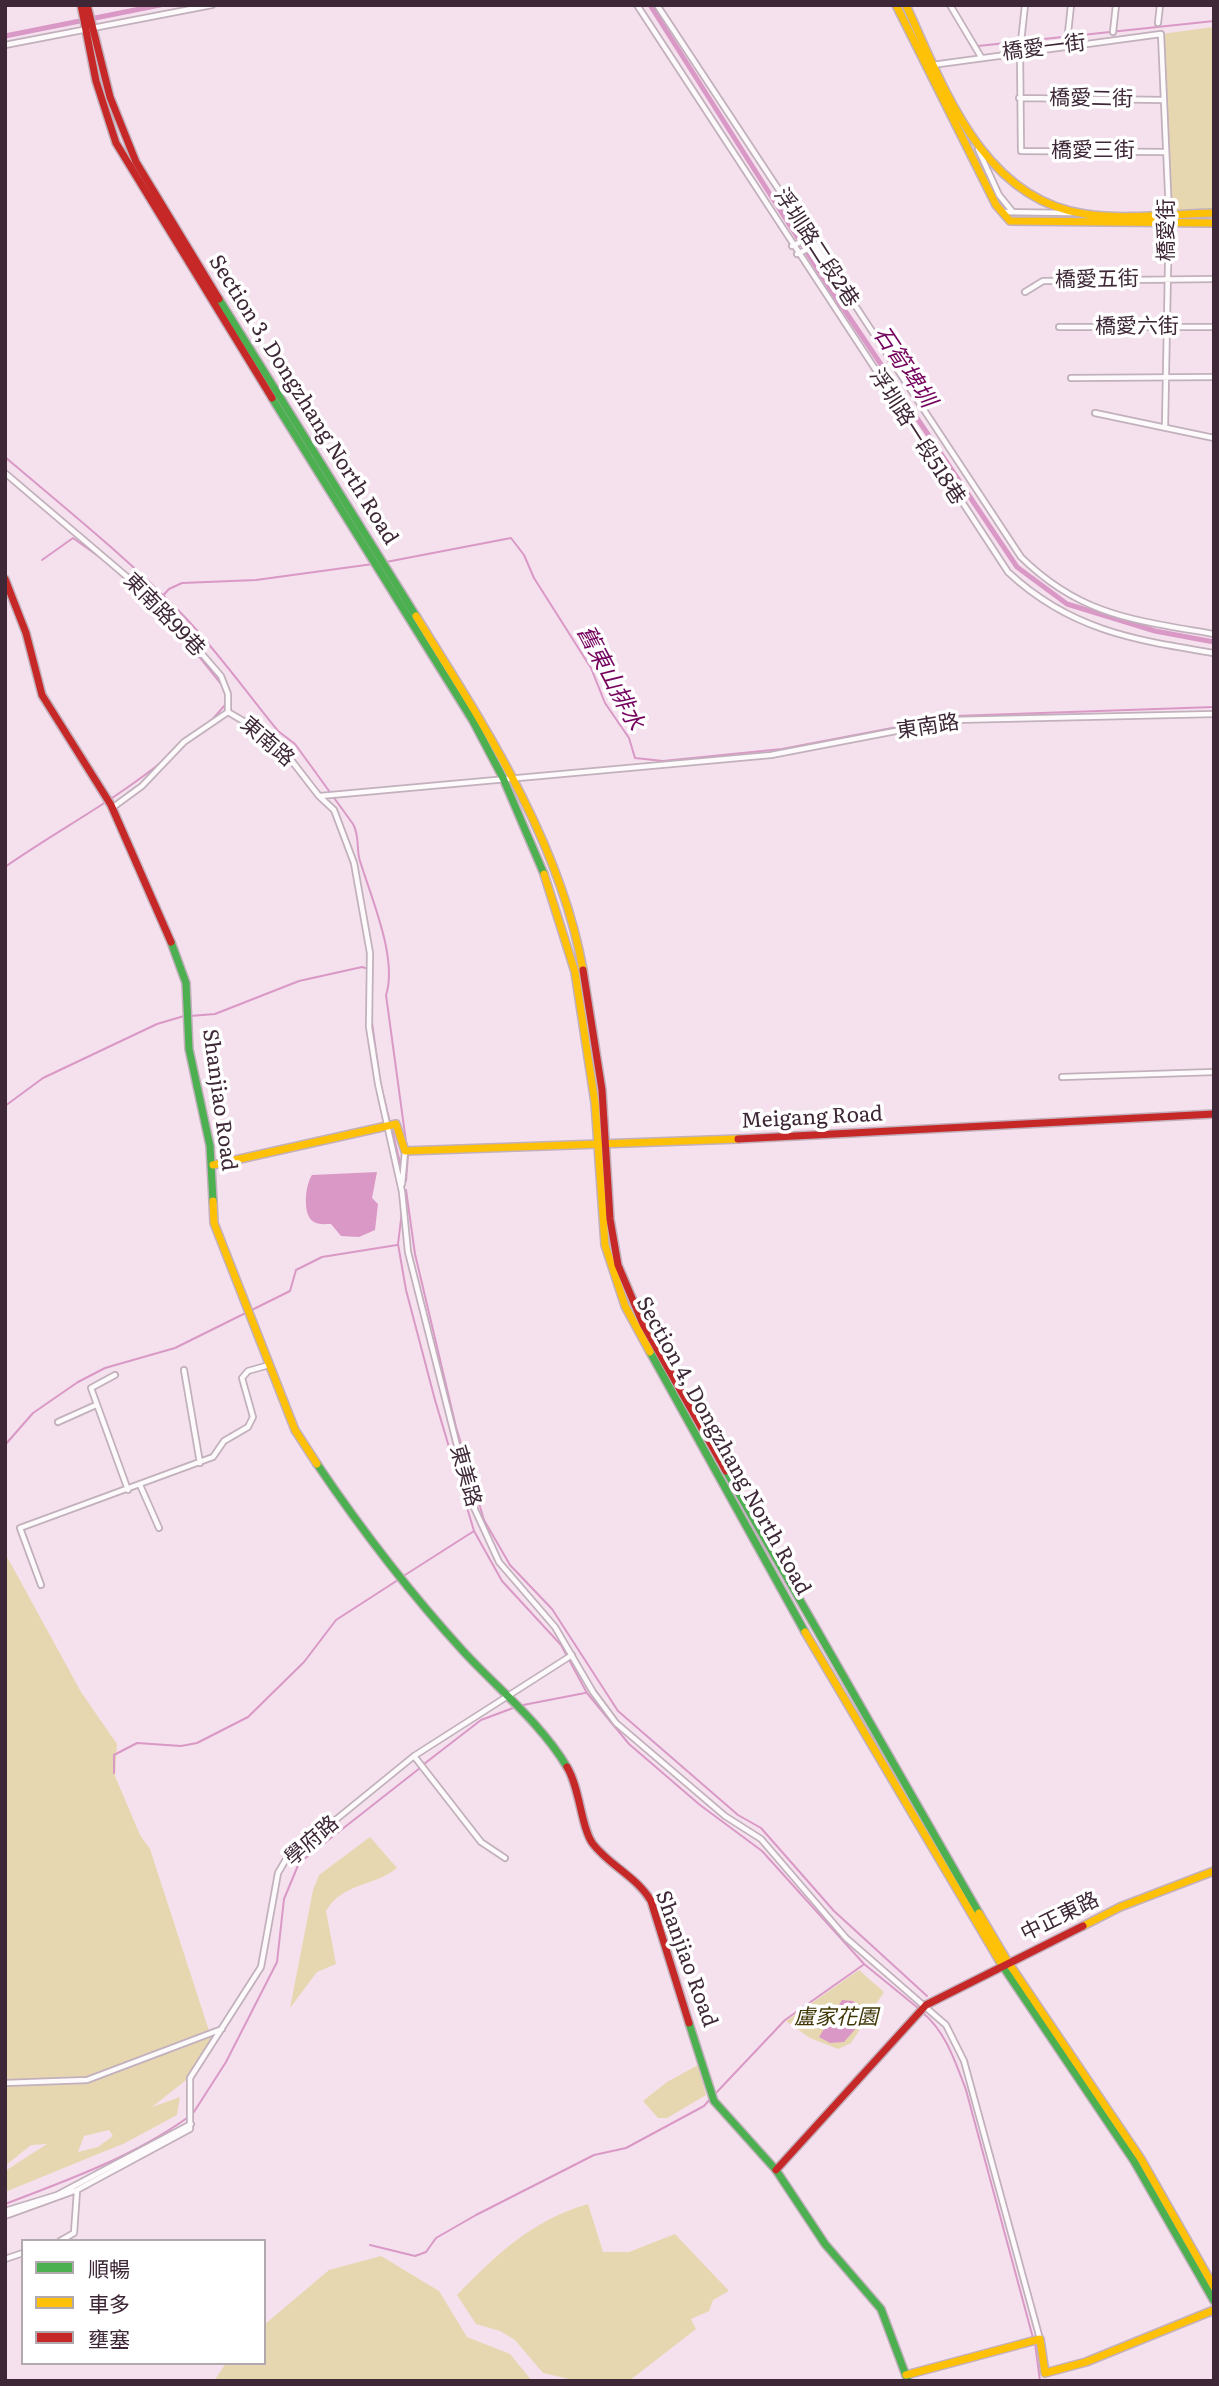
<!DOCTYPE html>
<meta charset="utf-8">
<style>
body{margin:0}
#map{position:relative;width:1219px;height:2386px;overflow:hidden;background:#f4e1ed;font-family:Literata,"Noto Sans TC",serif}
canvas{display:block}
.frame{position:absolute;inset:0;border:7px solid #3e2837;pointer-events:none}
.legend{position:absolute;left:21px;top:2239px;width:245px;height:126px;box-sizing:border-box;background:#fff;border:2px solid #b2a9af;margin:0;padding:9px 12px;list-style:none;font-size:21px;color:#3e2837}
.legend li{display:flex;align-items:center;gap:14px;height:35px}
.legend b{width:35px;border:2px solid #b2a9af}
</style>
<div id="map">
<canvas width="1219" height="2386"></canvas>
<div class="frame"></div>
<ul class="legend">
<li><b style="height:9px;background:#4caf50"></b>順暢</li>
<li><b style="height:9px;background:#ffc107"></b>車多</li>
<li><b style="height:9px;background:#c62828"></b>壅塞</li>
</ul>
</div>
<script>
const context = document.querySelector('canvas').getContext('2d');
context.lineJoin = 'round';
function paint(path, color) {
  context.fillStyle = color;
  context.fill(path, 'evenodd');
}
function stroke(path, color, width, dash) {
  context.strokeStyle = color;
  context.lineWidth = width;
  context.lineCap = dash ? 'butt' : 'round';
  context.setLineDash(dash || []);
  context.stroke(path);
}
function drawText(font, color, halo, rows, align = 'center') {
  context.font = font + ' Literata,"Noto Sans TC",serif';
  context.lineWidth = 7;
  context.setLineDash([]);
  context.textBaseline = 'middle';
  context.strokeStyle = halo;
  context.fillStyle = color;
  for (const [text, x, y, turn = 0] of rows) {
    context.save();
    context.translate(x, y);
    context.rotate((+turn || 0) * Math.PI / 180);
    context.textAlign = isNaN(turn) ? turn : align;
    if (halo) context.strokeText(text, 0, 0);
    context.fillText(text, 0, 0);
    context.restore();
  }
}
const green = new Path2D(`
 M1214,27V213L1169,214L1161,34Z
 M5,1553L81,1692L117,1744L115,1776L140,1835L150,1849L212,2040L185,2081L152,2107L180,2097L177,2115L125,2143L5,2192V2171L47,2144L31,2145L5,2166ZM109,2130L113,2136L98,2147L78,2152L84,2136Z
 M370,1837L397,1868C374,1887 343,1882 326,1911L336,1964L317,1972L290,2008L313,1890L319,1875Z
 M859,1970L884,1992L851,2043L838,2049L810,2038L786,2021Z
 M698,2065L706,2095L667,2118H658L643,2101L667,2082Z
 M588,2204L603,2252H629L675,2234L729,2291L713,2300L709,2311L691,2319L696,2329L629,2381H578L543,2373L515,2340L500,2331L476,2324L457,2295C498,2253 531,2221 588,2204Z
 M381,2256L439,2291L467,2337L510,2354L532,2381H214L226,2363H264V2325L329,2270Z`);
const water = new Path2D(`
 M377,1172L372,1198L378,1204L375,1230L359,1237L341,1236L331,1224C326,1224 319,1225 314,1222C302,1216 305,1185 312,1175Z
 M842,2000L853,2001L862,2007L864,2019L844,2042L830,2043L819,2037Z`);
const stream = new Path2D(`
 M978,46L1214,21
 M5,457C65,508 125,556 180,612C216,649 246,692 278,731L295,744L353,824C360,836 356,849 360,861C371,897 398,959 386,995L407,1149
 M42,560L73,538L105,561
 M386,562L511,538L524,555L534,578L591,668L605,703L629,738L635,758L663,761L782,749L955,716L1214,707
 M117,571L189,644L222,685
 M159,600L169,589L182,583L256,580L373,564
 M211,721L225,705L226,693
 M5,867C58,830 114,801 164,760
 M372,974L371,1015L380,1082L390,1123
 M190,1016L215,1014L299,981L362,967L369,969
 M5,1106L43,1078L157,1024L184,1016
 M392,1129L401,1167
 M404,1180V1191
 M406,1181L408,1155
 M406,1190L415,1254L456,1427L484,1520L510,1565L552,1609L618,1711L738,1815L761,1828L834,1911L927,1996
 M402,1211L398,1244L406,1290L435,1400L474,1531L502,1581L561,1645L587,1693L629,1744L700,1805L762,1851L864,1964L918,2008
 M5,1445L33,1413L78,1382L105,1368L175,1348L290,1291L296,1270L322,1257L397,1245
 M405,1575L474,1531
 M518,1706L585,1693
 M424,1764L481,1720L513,1708
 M114,1773V1755L137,1743L181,1746L197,1743L248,1717L304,1662L336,1620L401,1578
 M922,2012C946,2032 955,2061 966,2090L1033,2338
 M715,2094L785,2020L863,1965
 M192,2115L226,2062L277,1962L284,1899L299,1863L420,1768
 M5,2204C66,2181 134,2156 187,2118
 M370,2245L415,2256L426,2252L436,2238L476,2215L594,2155L626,2148L704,2106L711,2098
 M1035,2343L1040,2381`);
const canal = new Path2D(`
 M650,5L827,284L1017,567L1067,604L1155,631L1214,642
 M5,36L160,5`);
const street = new Path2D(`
 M637,5L1008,572C1070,630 1134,640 1214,653
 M657,5L1021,557C1081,616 1134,620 1214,634
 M950,5L981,57
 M1025,5L1020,51L1021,151L1165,152
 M1158,23L1160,5
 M1113,32L1116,5
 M1068,33L1071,5
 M5,45L212,5
 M932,65L1161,34L1169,214L1165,427
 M1019,98L1164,100
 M978,149L999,195L1012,211
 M1003,212L1071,213
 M792,246L809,238
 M797,254L814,246
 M1025,292L1043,281L1214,279
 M1059,327H1214
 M1071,378L1214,377
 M1095,413L1214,438
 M5,473L159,604L221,676L228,694V712
 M228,712L267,735L288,756L319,796L334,810L354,863L370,953L369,1027L378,1084L402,1192L408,1252L471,1501L499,1562L555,1627L593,1692L616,1723L725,1816L761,1839L846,1938L946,2025L964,2061L1040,2339
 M320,796L771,755L953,720L1214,714
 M112,808L142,786L184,742L228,712
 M1062,1077L1214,1072
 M402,1184L405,1151
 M184,1370L200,1463
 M115,1375L91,1388L128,1490
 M58,1422L96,1405
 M140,1485L159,1528
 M41,1585L20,1528L213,1457L224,1441L248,1427L253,1417L242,1378L248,1371L269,1365
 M414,1756L481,1842L505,1858
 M5,2083L87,2080L222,2029
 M5,2211L57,2195L191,2124
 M5,2216L77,2190L190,2129V2078L261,1967L278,1873L285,1861L414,1756L572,1655
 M60,2241L74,2233L77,2191
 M5,2259L23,2253`);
const fast = new Path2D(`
 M219,299L416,616
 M272,398L473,721L503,778L544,874
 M171,942L186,983L189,1049L210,1146L213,1201
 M650,1352L805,1632
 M317,1464C361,1529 410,1593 463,1651C498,1689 541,1723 567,1767
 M726,1471L979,1913
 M1000,1962L1134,2161L1214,2301
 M689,2023L714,2101L776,2170L825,2244L881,2309L908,2381`);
const slow = new Path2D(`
 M896,5L996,205L1010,221L1214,223
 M906,5C944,88 982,199 1085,214C1127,220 1172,214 1214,213
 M416,616C484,725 560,841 583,970
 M544,874L575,972L595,1103L605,1245L625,1306L650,1352
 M213,1165L396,1124L405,1151L738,1139
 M213,1201L214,1223L295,1430L317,1464
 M805,1632L1000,1962
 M979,1913L1008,1962L1141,2159L1214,2287
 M1083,1926L1120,1907L1214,1871
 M906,2375L1040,2339L1045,2373L1086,2362L1214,2310`);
const jam = new Path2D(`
 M81,5L96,81L116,143L272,398
 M87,5L110,97L136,162L219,299
 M5,579L26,633L42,695L111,805L171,942
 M583,970L602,1090L610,1219L618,1265L643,1324L726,1471
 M738,1139L1214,1114
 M567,1767C580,1788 581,1828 593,1844C610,1866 637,1877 651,1901L689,2023
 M776,2170L926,2005L1083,1926`);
const streetNames = [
 ["橋愛一街",1044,48,-7],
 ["橋愛二街",1091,99,1],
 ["橋愛三街",1093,151],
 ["橋愛街",1167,230,-90],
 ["浮圳路二段2巷",816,248,57],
 ["橋愛五街",1097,280,-1],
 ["橋愛六街",1137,327],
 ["Section 3, Dongzhang North Road",303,400,58],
 ["浮圳路一段518巷",917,437,57],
 ["東南路99巷",164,615,46],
 ["東南路",928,727,-9],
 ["東南路",267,742,41],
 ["Shanjiao Road",219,1100,82],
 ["Meigang Road",812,1118,-3],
 ["Section 4, Dongzhang North Road",723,1446,61],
 ["東美路",465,1476,74],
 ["學府路",312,1841,-41],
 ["中正東路",1060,1917,-26],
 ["Shanjiao Road",686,1959,70]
];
const parkNames = [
 ["盧家花園",836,2018]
];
const waterNames = [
 ["石筍埤圳",904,367,56],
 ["舊東山排水",610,678,62]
];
paint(green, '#e7d7b1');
paint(water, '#da98c6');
stroke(stream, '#da98c6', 2);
stroke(canal, '#da98c6', 5);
stroke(street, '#c2b0bc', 8);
stroke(fast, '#c2b0bc', 10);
stroke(slow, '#c2b0bc', 10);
stroke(jam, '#c2b0bc', 10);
stroke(street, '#fdfafc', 4.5);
stroke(fast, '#4caf50', 7);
stroke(slow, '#ffc107', 7);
stroke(jam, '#c62828', 7);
drawText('21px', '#3e2837', '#fff', streetNames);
drawText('italic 21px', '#3f3605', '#fff', parkNames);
drawText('italic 23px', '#75055f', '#fff', waterNames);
</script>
